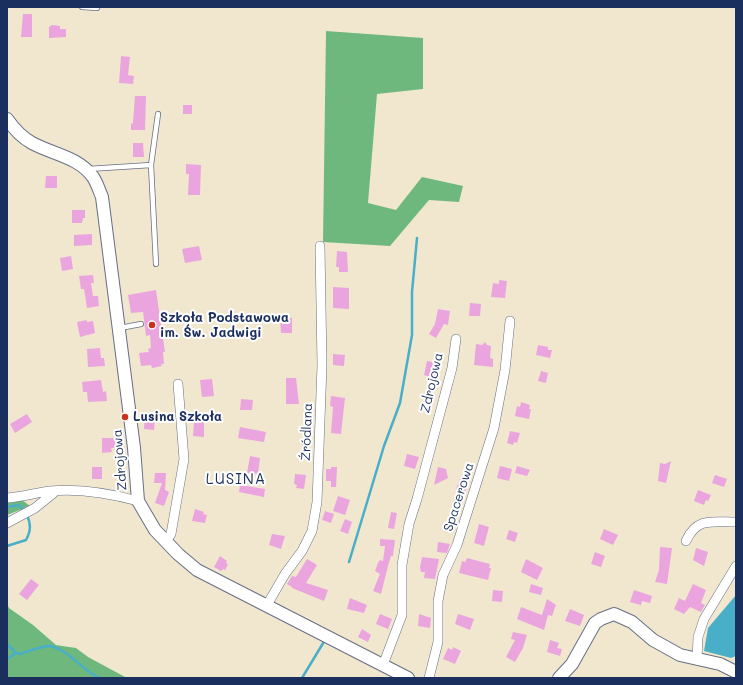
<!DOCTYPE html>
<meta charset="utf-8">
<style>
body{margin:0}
#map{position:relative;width:743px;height:685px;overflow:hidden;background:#f1e7cf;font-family:Mali,sans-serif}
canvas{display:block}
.frame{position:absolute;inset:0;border:8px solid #1b2f5e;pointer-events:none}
</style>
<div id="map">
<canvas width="743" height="685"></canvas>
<div class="frame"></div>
</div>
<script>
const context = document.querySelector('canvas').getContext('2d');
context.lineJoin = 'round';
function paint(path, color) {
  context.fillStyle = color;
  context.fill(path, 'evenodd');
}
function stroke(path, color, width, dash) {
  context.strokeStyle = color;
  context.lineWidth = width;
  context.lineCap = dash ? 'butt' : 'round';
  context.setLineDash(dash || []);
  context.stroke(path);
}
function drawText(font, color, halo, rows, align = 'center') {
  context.font = font + ' Mali,sans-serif';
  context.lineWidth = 4;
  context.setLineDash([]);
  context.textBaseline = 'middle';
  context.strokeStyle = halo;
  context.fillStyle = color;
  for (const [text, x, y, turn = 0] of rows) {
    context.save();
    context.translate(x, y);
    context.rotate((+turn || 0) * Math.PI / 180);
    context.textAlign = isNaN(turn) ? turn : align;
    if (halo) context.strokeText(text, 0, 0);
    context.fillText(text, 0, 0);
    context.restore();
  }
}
const forest = new Path2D(`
 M326,31L423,38V89L377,94L368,203L396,210L422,177L463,186L459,202L429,200L390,246L323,242Z
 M7,500H22L30,506L7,515Z
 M7,604L9,608L33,625L56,645L76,648L88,657L127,678H7Z`);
const water = new Path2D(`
 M736,595V656L731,658L704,651L708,628Z`);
const stream = new Path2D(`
 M7,507L19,505L24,511
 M7,546L26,540C31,531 31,524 27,515
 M349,562L384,446L400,403L412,335V292L417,238
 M7,644L16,653L20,654C29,651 39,647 48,646C64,646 84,671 99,678
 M7,659L16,653
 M302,678L325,640`);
const building = new Path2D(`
 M23,14H32V37H21Z
 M52,25L60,26V29H66V37L49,38V27Z
 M121,56L130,57L128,75L134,76L133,84L119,83Z
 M135,96H146L145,130H131V124L133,123Z
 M183,105H192V114H183Z
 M133,143H143L144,157H133Z
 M186,164L201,165L200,195H188L189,174H186Z
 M46,176H57V188H45Z
 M72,210H85V218H83L82,223H72Z
 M92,234V245L74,246V235Z
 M199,246L202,260L185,263L182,249Z
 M337,251L347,252L348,272H339V267H336Z
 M71,256L73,269L62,271L60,258Z
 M93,275L94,283H91L93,296H98L99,306L87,308L84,289H81L79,276Z
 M499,280L507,281L505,298L491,297L493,283L499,284Z
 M333,287L349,288V309L333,308Z
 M156,290L165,352H163L164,364H161L162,366L152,368L151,365L141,366L139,353L149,352L148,349L151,348L150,335L146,336L143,312L131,313L128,295Z
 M470,303L481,304L480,316H469Z
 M438,309L450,311L448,325L444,324L436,338L429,334L435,324Z
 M280,318H292V333H281Z
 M87,320V322L93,321L95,333L80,337L77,322Z
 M485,342L487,345L491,346L490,358L493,359V367L474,365L476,344L482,345Z
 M538,345L548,347V350H552L550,358L536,355Z
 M100,348L101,358H104L105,366L88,367L87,349Z
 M333,354L345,355L344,366L333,365Z
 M427,361L438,363L434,378L424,375Z
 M541,371L548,373L546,383L538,381Z
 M286,378H296L299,404H286Z
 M212,379L214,396L202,397L200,380Z
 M101,380L103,392L106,391L107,401L88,402L87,392H83L82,382Z
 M331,396L345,398L341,434L331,433L333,407L330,406Z
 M241,399L253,400L252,410H240Z
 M521,402L530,405L529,409H531L529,419L515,416L517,406L520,407Z
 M27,414L32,422L15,433L10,424Z
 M145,417H155L154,430L144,429Z
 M194,422H204V437L193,436Z
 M240,427L266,432L264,442L238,438Z
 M510,431L520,433L517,443L514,442L513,445L507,443Z
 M102,438H116V448H111L112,452L102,453Z
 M407,454L419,457L415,469L404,466Z
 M250,456L260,458L258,474L247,473Z
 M671,461L666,483L658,481L660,463L665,464Z
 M500,466L512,469L509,481L497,478Z
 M517,466L530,470L527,476L515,473Z
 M92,467H102V479H92Z
 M331,467H337L336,487H331V481H326V469H331Z
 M438,467L446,469L448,478L434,485Z
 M155,473H166L165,490L169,492L164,506L155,503L162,483H154Z
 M295,474L306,475L304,489L296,488L297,485L294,484Z
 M715,475L727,479L724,487L712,483Z
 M461,476L470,479L465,492L456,489Z
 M240,485L265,489L264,497L239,492Z
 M698,490L711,495L708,501L706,500L704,505L694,501Z
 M338,496L350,500L345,515L333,511Z
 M195,509L204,512L203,514L207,515L205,523L192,521Z
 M325,511L334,514L331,523L322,520Z
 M391,512L397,513L394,529L388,528Z
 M345,519L352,522L348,534L340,531Z
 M479,524L489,527L484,546L474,543Z
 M604,529L618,535L613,545L600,539Z
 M509,530L518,533L515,542L506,539Z
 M272,534L285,536L281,549L269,545Z
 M380,539L395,540L393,556H391L388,566L381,594L373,591L380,574L375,571L378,563L380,560L383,561L385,546H380Z
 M438,542L450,544L447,553L437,552Z
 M660,547L672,548L667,584L655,582L659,570Z
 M696,548L708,552L704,566L693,560Z
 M595,552L605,556L601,567L591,564Z
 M220,556L227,561L226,563L228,564L225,570L223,569L221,571L214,567Z
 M422,557L439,559L435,579L424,578L425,572H421L420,568Z
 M467,558L490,564L489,568H491L488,580L459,573L462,561L465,562Z
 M307,559L317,565L306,583L328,590L324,601L292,588V587L287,584L292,576L296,577Z
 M526,559L543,568L537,580L521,572Z
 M31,579L39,585L27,600L19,594Z
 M531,584L543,588L541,595L529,592Z
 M693,584L706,590L701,603L705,605L701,612L690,607L684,614L674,609L679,598L685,601Z
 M493,590L503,591L502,602L492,601Z
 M634,590L652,596L650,603L642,601L641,605L630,602Z
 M350,598L367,605L364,613L347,609Z
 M547,599L556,605L552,616L548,615L544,630L517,619L521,607L542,615Z
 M570,609L584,615L580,626L565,621Z
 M380,614L392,619L388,629L376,624Z
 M419,614L431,618L430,628L418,626Z
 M458,614L474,619L470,630L455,624Z
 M362,629L371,635L368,642L358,637Z
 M513,632L527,635L523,648L515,662L506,657L515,640L511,639Z
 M550,640L559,643L557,648L562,649L560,656L547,652Z
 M453,647L461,651L455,664L443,659L448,648L452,650Z`);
const service = new Path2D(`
 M82,7L97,8
 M151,165L156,264
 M88,169L151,165L158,114
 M120,328L141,324`);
const minor = new Path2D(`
 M7,498C21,497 35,493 50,491C80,488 109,493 138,501
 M7,523L35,508L56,491
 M686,541C697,517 712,522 736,522
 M165,542L171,534L184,459L178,384
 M267,605L285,574L302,551L312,531L317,502L322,365L320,246
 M697,660L698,637L704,619L736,566
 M383,665L402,615V565L409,524L417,499L452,368L456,339
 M429,678L438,642V601L443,575L457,545L494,428L505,370L510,321`);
const tertiary = new Path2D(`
 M7,119C14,129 21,137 32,143C52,154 79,157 93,177C97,183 99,190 102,197L134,448L138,501L155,530L178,554L197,570L408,678
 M559,678L572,664L595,623L601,619L614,614L632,622L653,640L680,655L720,664L736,672`);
const markers = [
 [152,325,4,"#c8321e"],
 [125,417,4,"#c8321e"]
];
const poiNames = [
 ["Szkoła Podstawowa",160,318],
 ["im. Św. Jadwigi",160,333],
 ["Lusina Szkoła",133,417]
];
const streetNames = [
 ["Zdrojowa",432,383,-77],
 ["Źródlana",307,432,-88],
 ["Zdrojowa",120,460,-95],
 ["Spacerowa",459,497,-72]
];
const quarterNames = [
 ["LUSINA",236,479]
];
paint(forest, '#6eb87e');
paint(water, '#49aec8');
stroke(stream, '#49aec8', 2.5);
paint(building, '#eaa5df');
stroke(service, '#666f86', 6);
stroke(minor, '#666f86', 10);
stroke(tertiary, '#666f86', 14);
stroke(service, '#fff', 4.5);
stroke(minor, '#fff', 9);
stroke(tertiary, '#fff', 12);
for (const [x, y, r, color] of markers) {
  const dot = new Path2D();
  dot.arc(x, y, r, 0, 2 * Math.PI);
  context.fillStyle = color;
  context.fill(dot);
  stroke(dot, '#fff', 1.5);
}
drawText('bold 13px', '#1b2f5e', '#fff', poiNames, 'left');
drawText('13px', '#1b2f5e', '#fff', streetNames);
context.letterSpacing = '1px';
drawText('15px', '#1b2f5e', '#fff', quarterNames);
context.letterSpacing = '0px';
</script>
